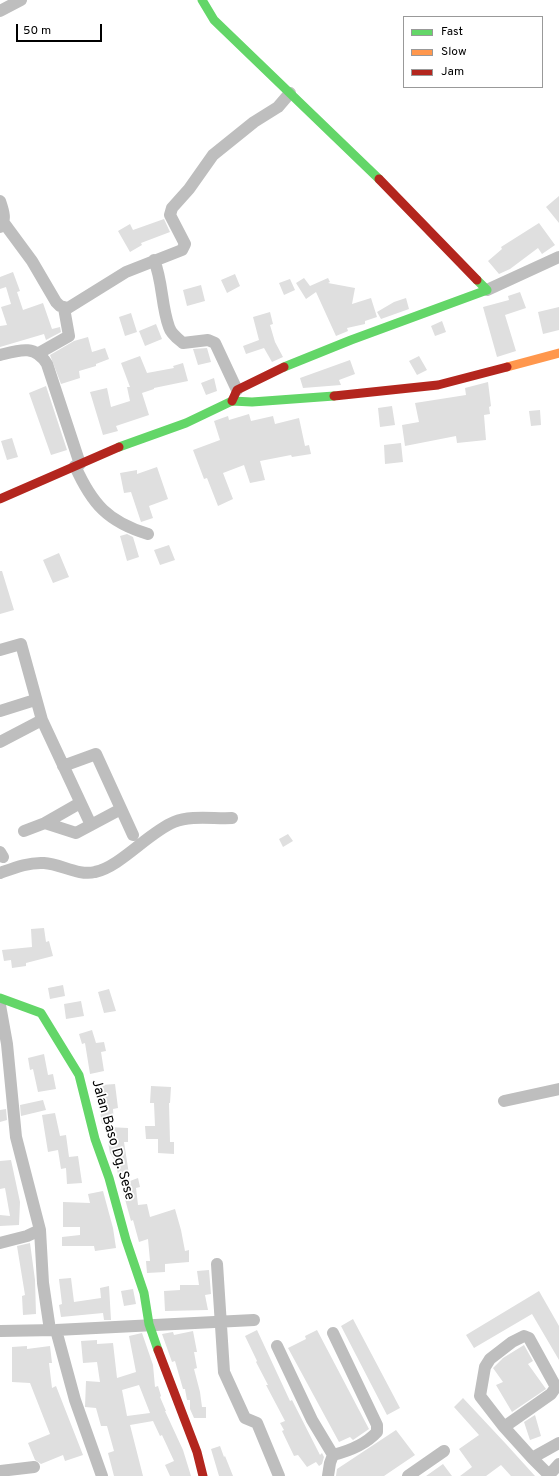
<!DOCTYPE html>
<style>
body{margin:0}
#map{position:relative;width:559px;height:1476px;overflow:hidden;background:#fff;font-family:Overpass,sans-serif}
canvas{display:block}
.legend{position:absolute;left:403px;top:16px;width:140px;height:72px;box-sizing:border-box;background:#fff;border:1px solid #999;margin:0;padding:5px 7px;list-style:none;font-size:12px;color:#000}
.legend li{display:flex;align-items:center;gap:8px;height:20px}
.legend b{width:20px;border:1px solid #999}
.scale{position:absolute;left:16px;top:24px;width:86px;height:18px;box-sizing:border-box;border:2px solid #000;border-top:0;padding-left:5px;font-size:12px;line-height:14px;white-space:nowrap;color:#000;-webkit-text-stroke:3px #fff;paint-order:stroke}
</style>
<div id="map">
<canvas width="559" height="1476"></canvas>
<ul class="legend">
<li><b style="height:5px;background:#63d668"></b>Fast</li>
<li><b style="height:5px;background:#ff974d"></b>Slow</li>
<li><b style="height:5px;background:#b3261e"></b>Jam</li>
</ul>
<div class="scale">50 m</div>
</div>
<script>
const context = document.querySelector('canvas').getContext('2d');
context.lineJoin = 'round';
function paint(path, color) {
  context.fillStyle = color;
  context.fill(path, 'evenodd');
}
function stroke(path, color, width, dash) {
  context.strokeStyle = color;
  context.lineWidth = width;
  context.lineCap = dash ? 'butt' : 'round';
  context.setLineDash(dash || []);
  context.stroke(path);
}
function drawText(font, color, halo, rows, align = 'center') {
  context.font = font + ' Overpass,sans-serif';
  context.lineWidth = 3.5;
  context.setLineDash([]);
  context.textBaseline = 'middle';
  context.strokeStyle = halo;
  context.fillStyle = color;
  for (const [text, x, y, turn = 0] of rows) {
    context.save();
    context.translate(x, y);
    context.rotate((+turn || 0) * Math.PI / 180);
    context.textAlign = isNaN(turn) ? turn : align;
    if (halo) context.strokeText(text, 0, 0);
    context.fillText(text, 0, 0);
    context.restore();
  }
}
const building = new Path2D(`
 M559,196V223L546,207Z
 M164,219L170,232L141,243L142,245L130,252L118,231L130,224L133,230Z
 M539,223L555,245L542,254L538,248L510,269L499,274L488,261L502,249L501,247Z
 M13,272L20,291L17,292L23,310L43,303L52,329L60,327L61,332L46,340L44,334L0,347V326L7,325L1,307L11,304L6,287L0,289V277Z
 M235,274L240,286L227,293L221,280Z
 M304,278L310,286L328,278L330,282L328,283L355,288L352,304L371,298L377,317L365,321V324L347,328L348,331L336,336L316,292L306,299L296,283Z
 M290,279L295,290L284,295L279,283Z
 M201,285L205,301L187,306L183,290Z
 M520,292L526,308L505,315L516,351L497,357L483,307L509,300L508,296Z
 M406,298L409,309L381,319L377,312L394,302Z
 M559,307V330L543,334L538,312Z
 M270,312L273,324L270,325L275,342L283,357L272,362L264,348L246,354L243,346L259,340L253,317Z
 M131,313L137,332L125,336L119,317Z
 M442,321L446,332L435,336L431,326Z
 M156,324L162,339L145,346L139,331Z
 M88,337L92,352L105,348L109,359L96,364V366L79,371L80,378L61,384L50,355L74,341Z
 M207,348L211,362L198,365L193,349Z
 M140,356L147,373L174,368L173,366L183,363L188,381L154,388V389L142,393L149,415L116,426L118,431L103,435L90,392L107,388L111,407L130,401L127,387H130L121,363Z
 M419,356L427,370L417,375L409,361Z
 M350,360L355,374L339,380L341,385L303,388L300,378Z
 M214,378L217,391L206,395L201,383Z
 M488,382L491,406L489,407L490,414L484,415L486,440L457,443L456,436L405,446L402,425L419,422L415,403L466,395L465,388Z
 M46,386L67,450L51,455L29,393Z
 M392,406L395,425L380,427L378,408Z
 M540,410L541,425L531,426L529,411Z
 M249,414L251,421L273,416L275,424L299,418L305,446L309,445L311,454L292,457L291,455L260,461L265,480L250,483L244,465L223,473L233,499L218,506L207,478L204,479L193,450L220,440L214,421L228,416L229,420Z
 M12,438L18,457L7,460L1,441Z
 M401,443L403,462L385,464L384,445Z
 M157,467L168,499L149,506L153,518L141,522L131,492L124,493L120,473L137,470V474Z
 M127,534L133,537L139,557L127,561L120,536Z
 M169,545L175,560L160,565L154,550Z
 M59,553L69,577L53,583L43,560Z
 M0,571H2L14,610L0,614Z
 M288,834L293,841L283,847L279,839Z
 M44,928L46,942L49,941L53,956L26,963V966L12,968L11,960L4,961L2,950L32,947L31,929Z
 M63,985L65,996L50,999L48,988Z
 M109,989L116,1011L104,1013L98,992Z
 M81,1001L84,1016L66,1019L64,1004Z
 M92,1030L96,1043L104,1042L106,1051L101,1052L104,1071L90,1074L85,1043L82,1044L79,1034Z
 M44,1054L48,1075L53,1074L56,1089L38,1092L33,1069L30,1070L28,1058Z
 M115,1084L118,1108L113,1109L114,1122L102,1124L98,1100L104,1099L102,1085Z
 M151,1086L171,1087L170,1103H169L170,1142H174V1154L158,1153V1139H146L145,1126H155L154,1103H150Z
 M43,1100L46,1110L21,1116L20,1105Z
 M6,1109L7,1120L0,1122V1110Z
 M55,1113L60,1136L66,1135L69,1157L78,1156L82,1183L67,1184L66,1168L61,1169L58,1150L48,1152L42,1115Z
 M108,1127L128,1128V1142H124L130,1181L138,1178L140,1187L136,1188L138,1205L147,1204L150,1217L175,1209L181,1230L185,1251L189,1250V1262L165,1264V1272L147,1273L146,1261H150L148,1239L139,1242L133,1220L131,1221L114,1159L110,1153L108,1142Z
 M11,1160L20,1202L19,1225L0,1226V1215L10,1216L5,1188L0,1189V1161Z
 M103,1191L113,1228L116,1248L95,1251L94,1246H62V1237L80,1235V1227H63V1202L90,1203L88,1194Z
 M30,1243L35,1280L36,1314L23,1315L22,1296L25,1295L17,1246Z
 M209,1270L211,1294L205,1295L208,1310L165,1311L164,1291L180,1290V1285H199L197,1271Z
 M71,1278L74,1302L101,1298L100,1288L109,1286L111,1320H104L103,1313L61,1317L59,1305L62,1304L59,1279Z
 M133,1289L136,1304L124,1306L121,1291Z
 M539,1291L559,1326V1360L532,1314L474,1348L466,1335Z
 M353,1319L400,1408L387,1415L341,1326Z
 M257,1330L290,1401L292,1400L320,1455L322,1453L324,1457L322,1464L319,1466L316,1462L307,1467L298,1455L294,1456L282,1431L284,1430L280,1423L285,1421L266,1385H268L256,1362L257,1361L245,1336Z
 M317,1330L369,1429L353,1440L350,1437L339,1442L288,1348L306,1339L305,1336Z
 M193,1331L197,1352H194L197,1368L194,1369L200,1392L202,1407H206V1418H194L190,1409V1400H187L185,1389H183L175,1361L172,1362L162,1334L173,1332L174,1335Z
 M142,1333L153,1365L155,1387L158,1386L161,1396L160,1397L166,1411H165L183,1450L191,1476H170L165,1465L174,1461L162,1435L160,1436L153,1421L130,1425L143,1476H114L108,1453L114,1451L107,1426H101L96,1408L85,1407L86,1381L100,1382L97,1362L83,1363L81,1341L97,1340V1344L113,1343L117,1378L136,1372L129,1336ZM139,1385L150,1413L127,1416L122,1390Z
 M524,1345L533,1361L528,1364L546,1389L512,1412L496,1385L503,1382L493,1368L503,1358Z
 M27,1346V1349L50,1346L52,1363H49L52,1388L56,1386L83,1455L65,1461L63,1455L41,1464L35,1460L28,1443L50,1434L30,1383L12,1382V1347Z
 M463,1398L506,1444L535,1476H511L501,1465L486,1476H460L472,1467L459,1449L479,1435L454,1407Z
 M535,1415L541,1436L530,1440L524,1422Z
 M396,1430L415,1455L384,1476H336L337,1469Z
 M220,1446L224,1457L225,1456L233,1476H219L211,1449Z
 M443,1464L452,1476H426Z`);
const street = new Path2D(`
 M0,11L21,0
 M0,201C3,210 7,220 0,227
 M4,223L32,261L56,302L60,306L68,308L126,272L182,250L185,244L170,215L172,208L189,189L213,155L254,122L278,107L290,93
 M154,260C163,282 161,305 169,327C171,334 178,339 183,343L208,340L215,343L237,390
 M487,290L559,257
 M39,353L69,336L64,308
 M0,355C19,350 35,344 47,364L80,464
 M75,466C92,504 108,522 148,534
 M0,650L21,644L42,720L91,825
 M0,711L35,700
 M0,742L42,720
 M63,766L96,754L133,835
 M45,823L80,803
 M24,831L45,823L76,833L121,809
 M0,852L3,857
 M0,873C14,868 29,862 44,863C61,864 78,876 95,872C120,867 149,832 174,822C191,815 214,819 232,818
 M0,1005L7,1044L16,1137L40,1230L43,1283L50,1330
 M504,1101L559,1089
 M0,1243L27,1236L40,1230
 M217,1264L224,1372L245,1418L257,1423L279,1476
 M56,1330L75,1400L102,1476
 M0,1331L56,1330L254,1320
 M333,1333L377,1425V1432C365,1445 349,1451 333,1455
 M524,1336L529,1338L556,1387L551,1394L504,1427L480,1396L485,1367L490,1359L512,1342Z
 M277,1346L312,1420L333,1455L330,1463L328,1476
 M504,1427L532,1458L559,1443
 M532,1458L549,1475L559,1464
 M0,1471L34,1467
 M408,1476L444,1451`);
const fast = new Path2D(`
 M202,0L214,20L379,179
 M284,367L351,340L487,290L477,280
 M119,447L186,423L232,401L252,402L334,396
 M0,998L41,1013L79,1075L95,1139L109,1178L126,1240L144,1293L149,1324L158,1350`);
const slow = new Path2D(`
 M507,367L559,353`);
const jam = new Path2D(`
 M379,179L477,280
 M334,396L438,385L507,367
 M232,401L237,390L284,367
 M0,499L119,447
 M158,1350L197,1452L203,1476`);
const streetNames = [
 ["Jalan Baso Dg. Sese",112,1140,74]
];
paint(building, '#dfdfdf');
stroke(street, '#bebebe', 12);
stroke(fast, '#63d668', 9);
stroke(slow, '#ff974d', 9);
stroke(jam, '#b3261e', 9);
drawText('14px', '#000', '#fff', streetNames);
</script>
